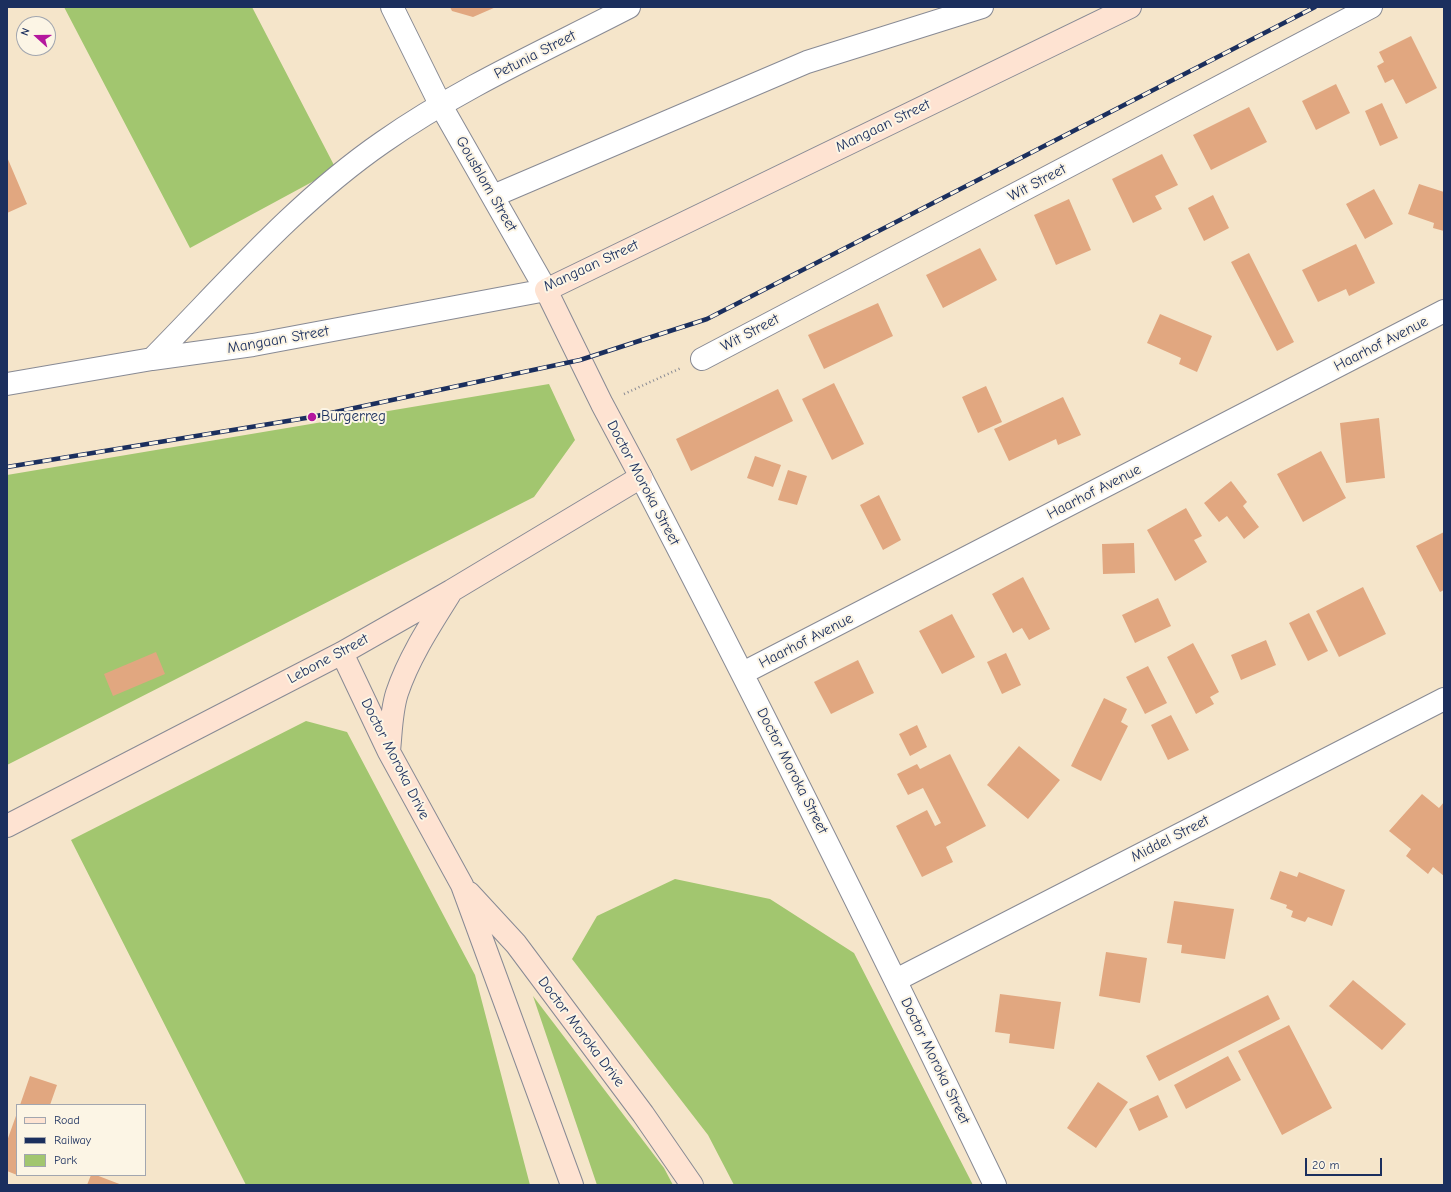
<!DOCTYPE html>
<style>
body{margin:0}
#map{position:relative;width:1451px;height:1192px;overflow:hidden;background:#f5e5ca;font-family:"Comic Neue",sans-serif}
canvas{display:block}
.frame{position:absolute;inset:0;border:8px solid #1b2f5e;pointer-events:none}
.legend{position:absolute;left:16px;top:1104px;width:130px;height:72px;box-sizing:border-box;background:#fcf5e5;border:1px solid #a2a6af;margin:0;padding:5px 7px;list-style:none;font-size:12px;color:#1b2f5e}
.legend li{display:flex;align-items:center;gap:8px;height:20px}
.legend b{width:20px;border:1px solid #a2a6af}
.north{position:absolute;left:16px;top:16px;width:40px;height:40px;box-sizing:border-box;background:#fcf5e5;border:1px solid #a2a6af;border-radius:50%;rotate:291deg;font-size:11px;font-weight:700;line-height:16px;text-align:center;color:#1b2f5e}
.north::after{content:'';display:block;margin:auto;width:14px;height:18px;background:#b5179e;clip-path:polygon(50% 0,100% 100%,50% 72%,0 100%)}
.scale{position:absolute;left:1305px;top:1158px;width:77px;height:18px;box-sizing:border-box;border:2px solid #1b2f5e;border-top:0;padding-left:5px;font-size:12px;line-height:14px;white-space:nowrap;color:#1b2f5e;-webkit-text-stroke:3px #fcf5e5;paint-order:stroke}
</style>
<div id="map">
<canvas width="1451" height="1192"></canvas>
<div class="frame"></div>
<ul class="legend">
<li><b style="height:5px;background:#fee3d2"></b>Road</li>
<li><b style="height:5px;background:#1b2f5e"></b>Railway</li>
<li><b style="height:11px;background:#a2c66f"></b>Park</li>
</ul>
<div class="north">N</div>
<div class="scale">20 m</div>
</div>
<script>
const context = document.querySelector('canvas').getContext('2d');
context.lineJoin = 'round';
function paint(path, color) {
  context.fillStyle = color;
  context.fill(path, 'evenodd');
}
function stroke(path, color, width, dash) {
  context.strokeStyle = color;
  context.lineWidth = width;
  context.lineCap = dash ? 'butt' : 'round';
  context.setLineDash(dash || []);
  context.stroke(path);
}
function drawText(font, color, halo, rows, align = 'center') {
  context.font = font + ' "Comic Neue",sans-serif';
  context.lineWidth = 4;
  context.setLineDash([]);
  context.textBaseline = 'middle';
  context.strokeStyle = halo;
  context.fillStyle = color;
  for (const [text, x, y, turn = 0] of rows) {
    context.save();
    context.translate(x, y);
    context.rotate((+turn || 0) * Math.PI / 180);
    context.textAlign = isNaN(turn) ? turn : align;
    if (halo) context.strokeText(text, 0, 0);
    context.fillText(text, 0, 0);
    context.restore();
  }
}
const green = new Path2D(`
 M64,7H252L336,169L190,248Z
 M549,384L575,440L534,497L7,765V475Z
 M306,721L347,732L475,975L530,1185H246L71,840Z
 M675,879L770,899L854,953L973,1185H734L708,1135L572,959L597,916Z
 M533,996L664,1168L673,1185H597Z`);
const building = new Path2D(`
 M450,7H496L473,17L452,11Z
 M1411,36L1437,88L1406,104L1393,79L1385,83L1377,66L1384,62L1379,52Z
 M1336,84L1350,113L1316,130L1302,101Z
 M1382,103L1398,138L1380,146L1365,111Z
 M1249,107L1267,142L1211,170L1193,135Z
 M1162,154L1178,185L1155,196L1162,209L1133,223L1112,179Z
 M7,157L27,204L7,213Z
 M1419,184L1444,192V231L1433,228L1434,223L1408,214Z
 M1374,189L1393,224L1365,239L1346,204Z
 M1213,195L1229,228L1204,241L1188,208Z
 M1069,199L1091,250L1056,265L1034,215Z
 M1356,244L1375,283L1349,296L1346,289L1318,302L1302,270Z
 M980,248L997,280L943,308L926,275Z
 M1249,253L1294,342L1277,351L1231,262Z
 M878,303L893,336L824,369L808,335Z
 M1160,314L1212,336L1197,372L1179,364L1181,358L1147,343Z
 M834,383L864,444L832,460L802,399Z
 M986,386L1002,422L978,433L962,397Z
 M778,389L793,421L691,471L676,439Z
 M1063,397L1081,435L1058,445L1056,439L1009,461L994,429Z
 M1379,418L1385,478L1346,483L1340,423Z
 M1321,451L1346,498L1303,522L1277,474Z
 M755,456L781,465L773,487L747,478Z
 M788,470L807,476L797,505L778,500Z
 M1231,481L1247,502L1243,506L1259,527L1244,539L1227,516L1219,522L1204,503Z
 M879,495L901,540L883,550L860,505Z
 M1186,508L1202,536L1194,540L1207,562L1175,581L1147,530Z
 M1444,532V590L1440,592L1416,546Z
 M1134,543L1135,573L1103,574L1102,544Z
 M1023,577L1050,629L1029,640L1022,628L1013,633L992,594Z
 M1363,587L1386,634L1339,657L1316,611Z
 M1158,598L1171,626L1135,643L1122,615Z
 M1309,613L1328,651L1308,661L1289,623Z
 M952,614L975,657L942,674L919,631Z
 M1266,640L1276,665L1241,680L1231,655Z
 M1193,643L1219,692L1210,697L1214,704L1196,714L1167,657Z
 M156,652L165,674L113,696L104,674Z
 M1006,653L1021,685L1002,694L987,662Z
 M858,660L874,693L831,714L814,682Z
 M1148,666L1167,703L1145,714L1126,677Z
 M1104,698L1127,709L1121,722L1128,726L1101,781L1071,766Z
 M1171,715L1189,750L1168,760L1151,725Z
 M917,725L927,747L910,756L899,734Z
 M1019,746L1060,780L1028,819L987,785Z
 M950,754L986,826L946,847L953,862L922,877L896,826L927,810L935,826L941,823L923,788L908,795L897,774L917,764L920,769Z
 M1422,794L1439,808L1444,802V876L1433,867L1428,874L1406,856L1411,849L1389,831Z
 M1280,871L1297,877L1299,872L1345,890L1332,926L1308,917L1305,922L1291,917L1293,911L1286,908L1287,905L1270,899Z
 M1174,901L1234,909L1225,959L1181,953L1182,945L1167,943Z
 M1106,952L1147,958L1140,1003L1099,996Z
 M1353,980L1406,1024L1382,1050L1329,1006Z
 M1000,994L1061,1002L1054,1049L1009,1043L1010,1034L995,1032Z
 M1268,995L1280,1019L1159,1081L1146,1056Z
 M1289,1025L1332,1108L1282,1135L1238,1051Z
 M1228,1056L1241,1080L1186,1109L1174,1085Z
 M30,1076L57,1085L50,1105H20Z
 M1098,1082L1128,1102L1096,1148L1067,1128Z
 M1158,1095L1168,1117L1139,1131L1129,1109Z
 M17,1113V1175L7,1171V1141Z
 M91,1175H96L122,1185H87Z`);
const path = new Path2D(`
 M624,394L681,368`);
const street = new Path2D(`
 M493,196L807,62L982,7
 M152,359C226,284 296,202 383,142C460,88 546,50 629,7
 M702,359L1371,7
 M7,384L152,359L253,345L546,290L440,104L392,7
 M641,477C763,711 880,947 995,1185
 M743,673L1444,311
 M896,980L1444,699`);
const secondary = new Path2D(`
 M342,653L389,752L462,885L572,1185
 M389,751C391,732 391,712 397,693C409,657 431,624 451,592
 M7,826L342,653L451,591L641,477L602,404L546,290L1130,7
 M469,893L516,944L643,1114L692,1185`);
const rail = new Path2D(`
 M7,467L312,417L580,360L707,319L1315,7`);
const markers = [
 [312,417,5,"#b5179e"]
];
const streetNames = [
 ["Petunia Street",535,55,-27],
 ["Mangaan Street",883,126,-26],
 ["Wit Street",1037,183,-28],
 ["Gousblom Street",486,184,60],
 ["Mangaan Street",591,266,-25],
 ["Wit Street",750,333,-28],
 ["Mangaan Street",278,340,-10],
 ["Haarhof Avenue",1381,344,-27],
 ["Doctor Moroka Street",643,483,62],
 ["Haarhof Avenue",1094,492,-27],
 ["Haarhof Avenue",806,641,-27],
 ["Lebone Street",328,659,-28],
 ["Doctor Moroka Drive",395,759,63],
 ["Doctor Moroka Street",792,771,63],
 ["Middel Street",1170,839,-27],
 ["Doctor Moroka Drive",581,1032,53],
 ["Doctor Moroka Street",935,1061,64]
];
const poiNames = [
 ["Burgerreg",321,417]
];
paint(green, '#a2c66f');
paint(building, '#e1a780');
stroke(street, '#888a94', 24);
stroke(secondary, '#888a94', 24);
stroke(path, '#888a94', 2.5, [1, 3]);
stroke(street, '#fff', 22);
stroke(secondary, '#fee3d2', 22);
stroke(rail, '#1b2f5e', 4.5);
stroke(rail, '#fcf5e5', 3, [9]);
for (const [x, y, r, color] of markers) {
  const dot = new Path2D();
  dot.arc(x, y, r, 0, 2 * Math.PI);
  context.fillStyle = color;
  context.fill(dot);
  stroke(dot, '#fcf5e5', 1.5);
}
drawText('15px', '#1b2f5e', '#fcf5e5', streetNames);
drawText('15px', '#1b2f5e', '#fcf5e5', poiNames, 'left');
</script>
